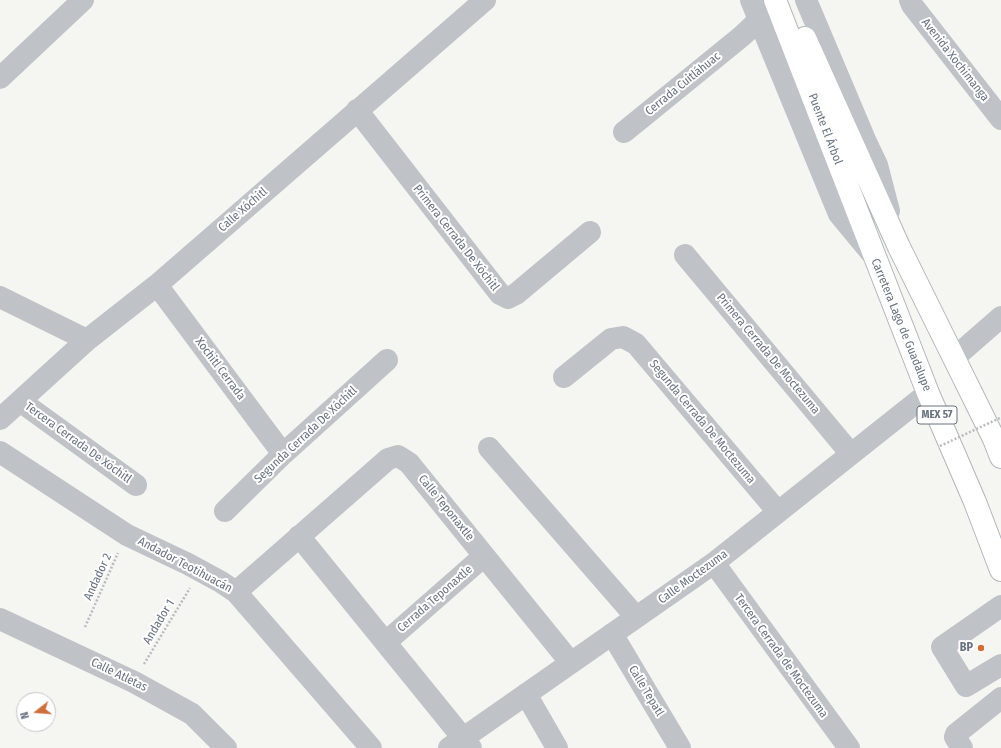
<!DOCTYPE html>
<meta charset="utf-8">
<style>
body{margin:0}
#map{position:relative;width:1001px;height:748px;overflow:hidden;background:#f5f5f2;font-family:"Fira Sans Condensed",sans-serif}
canvas{display:block}
.north{position:absolute;left:16px;top:692px;width:40px;height:40px;box-sizing:border-box;background:#fff;border:1px solid #c3c7cc;border-radius:50%;rotate:253deg;font-size:11px;font-weight:700;line-height:16px;text-align:center;color:#687280}
.north::after{content:'';display:block;margin:auto;width:14px;height:18px;background:#ce6f3a;clip-path:polygon(50% 0,100% 100%,50% 72%,0 100%)}
</style>
<div id="map">
<canvas width="1001" height="748"></canvas>
<div class="north">N</div>
</div>
<script>
const context = document.querySelector('canvas').getContext('2d');
context.lineJoin = 'round';
function stroke(path, color, width, dash) {
  context.strokeStyle = color;
  context.lineWidth = width;
  context.lineCap = dash ? 'butt' : 'round';
  context.setLineDash(dash || []);
  context.stroke(path);
}
function drawText(font, color, halo, rows, align = 'center') {
  context.font = font + ' "Fira Sans Condensed",sans-serif';
  context.lineWidth = 4;
  context.setLineDash([]);
  context.textBaseline = 'middle';
  context.strokeStyle = halo;
  context.fillStyle = color;
  for (const [text, x, y, turn = 0] of rows) {
    context.save();
    context.translate(x, y);
    context.rotate((+turn || 0) * Math.PI / 180);
    context.textAlign = isNaN(turn) ? turn : align;
    if (halo) context.strokeText(text, 0, 0);
    context.fillText(text, 0, 0);
    context.restore();
  }
}
const path = new Path2D(`
 M85,627L118,553
 M144,664L190,588`);
const minor = new Path2D(`
 M751,0L839,214L873,255
 M806,0L866,142L877,165L889,211
 M910,0L912,5L1001,119
 M0,78L83,0
 M357,110L500,294L508,298L516,294L590,232
 M624,132L742,36L759,20
 M685,255L851,454
 M157,285L283,454
 M0,297L87,340
 M954,358L1001,317
 M564,377L611,339L623,337L636,344L778,512
 M20,401L136,485
 M0,419L87,340L157,285L485,0
 M489,448L636,617
 M0,452L127,535L188,564L221,582L236,592L371,748
 M225,511L283,454L387,360
 M299,536L471,748
 M714,563L849,748
 M236,592L388,459L398,456L409,463L571,663
 M1001,606L942,647L966,686L1001,665
 M0,619L134,682L192,714L226,748
 M612,634L680,748
 M386,642L484,556
 M526,694L557,748
 M449,748L714,563L928,393
 M962,748L955,737L956,734L1001,698`);
const major = new Path2D(`
 M775,0L928,393L975,502L1001,570
 M805,38L899,247L954,358L994,439L1001,457`);
const pathBridge = new Path2D(`
 M940,446L1000,418`);
const markers = [
 [981,648,4,"#ce6f3a"]
];
const shields = [
 [937,415,40]
];
const shieldNames = [
 ["MEX 57",937,415]
];
const streetNames = [
 ["Avenida Xochimanga",955,60,52],
 ["Cerrada Cuitláhuac",683,84,-39],
 ["Puente El Árbol",825,129,69],
 ["Calle Xóchitl",243,210,-41],
 ["Primera Cerrada De Xóchitl",456,238,52],
 ["Carretera Lago de Guadalupe",901,325,68],
 ["Primera Cerrada De Moctezuma",768,354,50],
 ["Xochitl Cerrada",220,369,53],
 ["Segunda Cerrada De Moctezuma",702,422,50],
 ["Segunda Cerrada De Xóchitl",306,435,-43],
 ["Tercera Cerrada De Xóchitl",78,443,36],
 ["Calle Teponaxtle",446,508,51],
 ["Andador Teotihuacán",185,565,28],
 ["Andador 2",98,577,-65],
 ["Calle Moctezuma",693,577,-36],
 ["Cerrada Teponaxtle",435,599,-41],
 ["Andador 1",159,622,-59],
 ["Tercera Cerrada de Moctezuma",781,656,54],
 ["Calle Atletas",119,675,26],
 ["Calle Tepatl",646,691,59]
];
const poiNames = [
 ["BP",973,648]
];
stroke(major, '#b3b6ba', 24);
stroke(path, '#b9bbbe', 2.5, [2, 2]);
stroke(minor, '#bfc2c6', 22);
stroke(major, '#fff', 22);
stroke(pathBridge, '#b9bbbe', 2.5, [2, 2]);
for (const [x, y, r, color] of markers) {
  const dot = new Path2D();
  dot.arc(x, y, r, 0, 2 * Math.PI);
  context.fillStyle = color;
  context.fill(dot);
  stroke(dot, '#fff', 1.5);
}
for (const [x, y, w] of shields) {
  const box = new Path2D();
  box.roundRect(x - w / 2, y - 9, w, 18, 3);
  context.fillStyle = '#fff';
  context.fill(box);
  stroke(box, '#687280', 1);
}
drawText('bold 11px', '#687280', null, shieldNames);
drawText('12px', '#687280', '#fff', streetNames);
drawText('bold 12px', '#687280', '#fff', poiNames, 'right');
</script>
